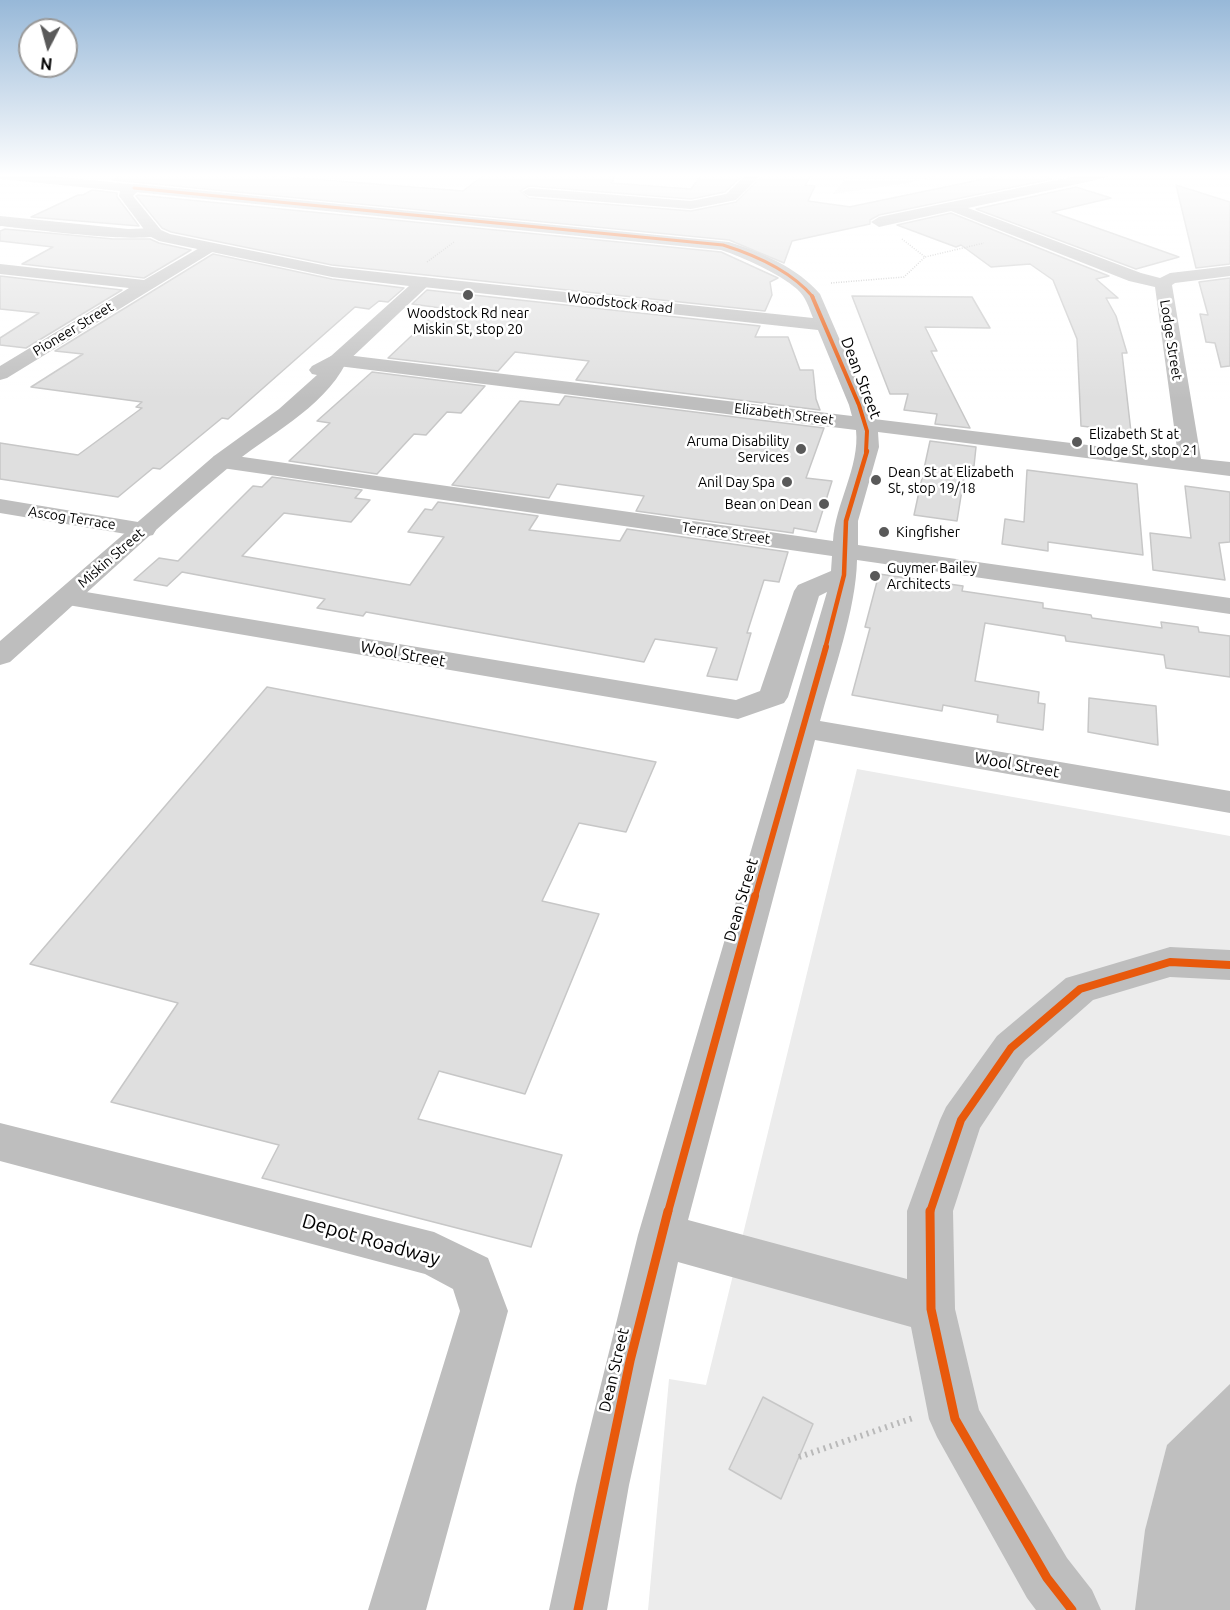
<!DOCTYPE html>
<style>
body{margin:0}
#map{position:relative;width:1230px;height:1610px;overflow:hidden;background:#fff;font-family:Ubuntu,sans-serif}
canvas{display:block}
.north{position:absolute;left:18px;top:18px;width:60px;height:60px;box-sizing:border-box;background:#fff;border:2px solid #999;border-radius:50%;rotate:186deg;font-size:16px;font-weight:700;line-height:24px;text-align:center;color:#000}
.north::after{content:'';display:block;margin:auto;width:21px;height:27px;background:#595959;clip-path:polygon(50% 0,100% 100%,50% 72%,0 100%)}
</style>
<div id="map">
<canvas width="1230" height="1610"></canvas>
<div class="north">N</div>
</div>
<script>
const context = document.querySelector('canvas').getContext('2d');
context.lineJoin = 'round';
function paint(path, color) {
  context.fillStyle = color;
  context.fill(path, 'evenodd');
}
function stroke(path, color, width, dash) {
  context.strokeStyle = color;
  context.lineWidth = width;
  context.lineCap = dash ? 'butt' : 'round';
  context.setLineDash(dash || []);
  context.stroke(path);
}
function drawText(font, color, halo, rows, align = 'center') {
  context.font = font + ' Ubuntu,sans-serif';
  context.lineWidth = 5;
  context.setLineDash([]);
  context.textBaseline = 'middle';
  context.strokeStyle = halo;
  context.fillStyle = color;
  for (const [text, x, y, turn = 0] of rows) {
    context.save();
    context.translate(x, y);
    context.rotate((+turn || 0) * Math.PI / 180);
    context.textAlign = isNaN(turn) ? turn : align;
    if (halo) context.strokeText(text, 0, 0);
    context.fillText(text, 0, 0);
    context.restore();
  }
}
const green = new Path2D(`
 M849,174H945L909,183L833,194Z
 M857,769L1230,836V1610H648L669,1379L706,1385Z`);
const water = new Path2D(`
 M1230,1384V1610H1135L1145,1530L1167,1445Z`);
const building = new Path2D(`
 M125,174H249L463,191L485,174H611L608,177H616L611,183L691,189L702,174H744L725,192L691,199L529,186L520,191L529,198L691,211L736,202L764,174H812L805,185L815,186L808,201L851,207H849L1008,174H1037L1052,179L879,215L870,220V224L792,241L784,263L729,240L113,180Z
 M1176,185L1230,202V264L1196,268Z
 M1076,187L1111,198L1052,212L1179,257L1136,269L976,209Z
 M92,190L117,193V197L139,226L31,217L78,195H83Z
 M138,195L721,252L778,278L770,282L772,295L765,311L332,265L171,232L162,228L136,196Z
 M951,213L1109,276L1096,279L1118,298H1106L1116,316L1127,353H1122L1131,432L1081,426L1077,339L1053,280L1030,264L991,267L961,245L956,247L897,225Z
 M5,229L113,239H150L159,243L191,250L144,278L22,264L53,247L0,241V231Z
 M213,254L332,279L404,288L388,302L379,301L369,309L355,307L228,419L222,418L160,469L153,468L118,497L0,479V443L78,455L142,408L136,407L142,402L31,387L83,354L55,351Z
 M0,276L122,290L26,348L0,345V338L39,313L0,309Z
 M1230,278V366L1221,367L1215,343L1206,342L1200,314L1208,315L1199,282Z
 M427,290L760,326L755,337H788L800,370H813L816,399L820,410L576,380L589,361L515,352L498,371L388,358L441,308L412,304Z
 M852,296L972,297L990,328L925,327L937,351H931L970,428L935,424L937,414L904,410L908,394H890Z
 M372,372L485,386L461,413L447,412L426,435L414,434L377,474L289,461L330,423L317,421Z
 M565,396L824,428L806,478L832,481L816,532L794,528L793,533L636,511L644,496L557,484L549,498L452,485L520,401L559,405Z
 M930,441L976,447L974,466L966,465L957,521L914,515Z
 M1027,470L1137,484L1143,555L1048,542V551L1002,544L1005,519L1024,522Z
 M272,477L362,490L355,498L370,500L351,522L284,513L242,556L410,585L444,537L408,532L425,509L432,510L438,502L538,516L529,530L620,541L627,529L788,552L779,582L764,580L747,633H751L737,680L707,676L717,648L655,639L644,662L366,612L363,616L317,608L325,599L182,572L167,586L134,580L159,558L178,561L253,486L262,487Z
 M1185,486L1230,492V542L1219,543L1225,580L1153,570L1150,533L1191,538Z
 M879,574L963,586L962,591L1043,603V608L1091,615L1092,618L1162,628L1161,622L1198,627L1199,632L1230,636V677L1166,668L1164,655L1066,641L1065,636L985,623L975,681L1039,692L1038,703L1045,704L1043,730L997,722L998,715L943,705L942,711L852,695L870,628L865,627Z
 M267,687L656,762L626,832L579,823L542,901L599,914L525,1094L439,1071L418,1119L562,1155L531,1247L262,1178L279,1145L111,1102L178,1003L30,964Z
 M1089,698L1156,706L1158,745L1088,732Z
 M763,1397L813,1424L781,1499L729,1469Z`);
const pathFar1 = new Path2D(`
 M902,239L925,257
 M427,262L454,242
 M831,283L904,277L925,257L984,243`);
const path = new Path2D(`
 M799,1457L913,1418`);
const minor = new Path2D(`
 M747,174H762L736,200L691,209L529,196L522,192L529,188L691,201L726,194Z
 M1086,174H1112L1105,178L968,208L1141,273L1160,278L1170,273L1230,266V276L1175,283L1172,285L1201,459L1230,462V476L878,432L879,447L858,521V545L1230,598V614L857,560C856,610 833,672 820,721L1230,791V813L815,740L688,1220L907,1279V1211L940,1120L946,1107L997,1036L1066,978L1170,947L1230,950V980L1170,977L1093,1000L1025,1060L980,1128L953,1211L955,1309L979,1410L1067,1558L1092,1590L1101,1610H1036L1027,1598L937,1437L929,1419L911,1327L678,1262L629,1485L607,1610H549L576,1485L638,1235L827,592L819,596L788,697L784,703L738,719L68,605L59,603L55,597L59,591L68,589L736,700L760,691L794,591L798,585L831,571L832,556L222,468L214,466L211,461L214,456L222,454L833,541C835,504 860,467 856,430L338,366L331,364L328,360L331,356L338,354L852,416L849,405L818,330L423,287L417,286L414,282L417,278L423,277L813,318C809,308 806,297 797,289C780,274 743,257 721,250L134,192L127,188L134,184L729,242C761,252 798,268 820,294L874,419L1178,456L1155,287L1129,281L951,211L879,227L871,222L879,217Z
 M0,216L128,229L155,228L163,233C152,246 24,228 0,226Z
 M208,243L214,245L216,248L214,251L7,378L0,380V366L129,288L0,274V264L144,280Z
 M0,499L144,523L153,525L156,530L153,535L144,537L0,513Z
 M0,1123L434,1232L488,1258L508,1311L426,1610H368L460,1311L453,1289L425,1274L0,1161Z`);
const major = new Path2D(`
 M0,174H32L139,185L141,188L133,196L161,230L170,234L332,267L423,277L429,278L432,282L346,363C322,410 267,435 228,468C153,530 83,597 10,662L0,665V641L214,456L279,409L317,375L312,374L309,370L312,366L331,356L409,286L332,277L159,241L149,236L119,196L120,191L0,179Z`);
const cyclewayFar5 = new Path2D(`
 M134,188L723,245C755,255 792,272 813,297`);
const cyclewayFar4 = new Path2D(`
 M812,296L859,405L867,431L866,452`);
const cyclewayFar3 = new Path2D(`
 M825,649L844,575L846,521L867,451`);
const cyclewayFar2 = new Path2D(`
 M755,897L826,647`);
const cyclewayFar1 = new Path2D(`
 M668,1212L755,896
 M930,1212L961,1120L1011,1048L1080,989L1170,962L1230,965`);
const cycleway = new Path2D(`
 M930,1211L931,1309L955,1419L1047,1578L1072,1610
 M578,1610L630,1361L668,1211`);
const markers = [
 [468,295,6,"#595959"],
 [1077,442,6,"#595959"],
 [801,449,6,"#595959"],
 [876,480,6,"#595959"],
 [787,482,6,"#595959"],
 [824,504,6,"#595959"],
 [884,532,6,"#595959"],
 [875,576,6,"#595959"]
];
const farStreetnames = [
 ["Woodstock Road",620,303,6],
 ["Pioneer Street",73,329,-31],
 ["Lodge Street",1171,340,81],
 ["Elizabeth Street",784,414,7],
 ["Ascog Terrace",72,518,9],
 ["Terrace Street",726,533,8],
 ["Miskin Street",111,558,-41]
];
const farPoinames = [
 ["Woodstock Rd near",468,313,"center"],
 ["Miskin St, stop 20",468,329,"center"],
 ["Elizabeth St at",1089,434],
 ["Lodge St, stop 21",1089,450],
 ["Aruma Disability",789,441,"right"],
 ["Services",789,457,"right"],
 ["Dean St at Elizabeth",888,472],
 ["St, stop 19/18",888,488],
 ["Anil Day Spa",775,482,"right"],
 ["Bean on Dean",812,504,"right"],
 ["Kingfisher",896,532],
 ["Guymer Bailey",887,568],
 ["Architects",887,584]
];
const streetNames = [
 ["Dean Street",861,378,69],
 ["Wool Street",403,654,10],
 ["Wool Street",1017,765,10],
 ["Dean Street",741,900,-74],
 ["Dean Street",614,1370,-77]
];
const nearStreetnames = [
 ["Depot Roadway",371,1240,16]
];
paint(green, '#ececec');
paint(water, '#bfbfbf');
paint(building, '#dfdfdf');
stroke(building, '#c7c7c7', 1.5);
stroke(pathFar1, '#b9b9b9', 1.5, [1, 1.5]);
stroke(path, '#b9b9b9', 6, [2, 4.5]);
paint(minor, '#bebebe');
paint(major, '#bebebe');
stroke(cyclewayFar5, '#e8590c', 3);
stroke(cyclewayFar4, '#e8590c', 4);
stroke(cyclewayFar3, '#e8590c', 4.5);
stroke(cyclewayFar2, '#e8590c', 6);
stroke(cyclewayFar1, '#e8590c', 8);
stroke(cycleway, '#e8590c', 9);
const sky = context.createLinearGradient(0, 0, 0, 399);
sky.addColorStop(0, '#97b8d8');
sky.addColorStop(0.44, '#fff');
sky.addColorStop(1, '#ffffff00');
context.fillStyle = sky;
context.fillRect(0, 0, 1230, 399);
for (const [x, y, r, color] of markers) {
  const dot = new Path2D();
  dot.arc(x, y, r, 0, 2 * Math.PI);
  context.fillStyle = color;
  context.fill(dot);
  stroke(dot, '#fff', 2);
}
drawText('14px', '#000', '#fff', farStreetnames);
drawText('14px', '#000', '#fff', farPoinames, 'left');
drawText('16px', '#000', '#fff', streetNames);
drawText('20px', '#000', '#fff', nearStreetnames);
</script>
